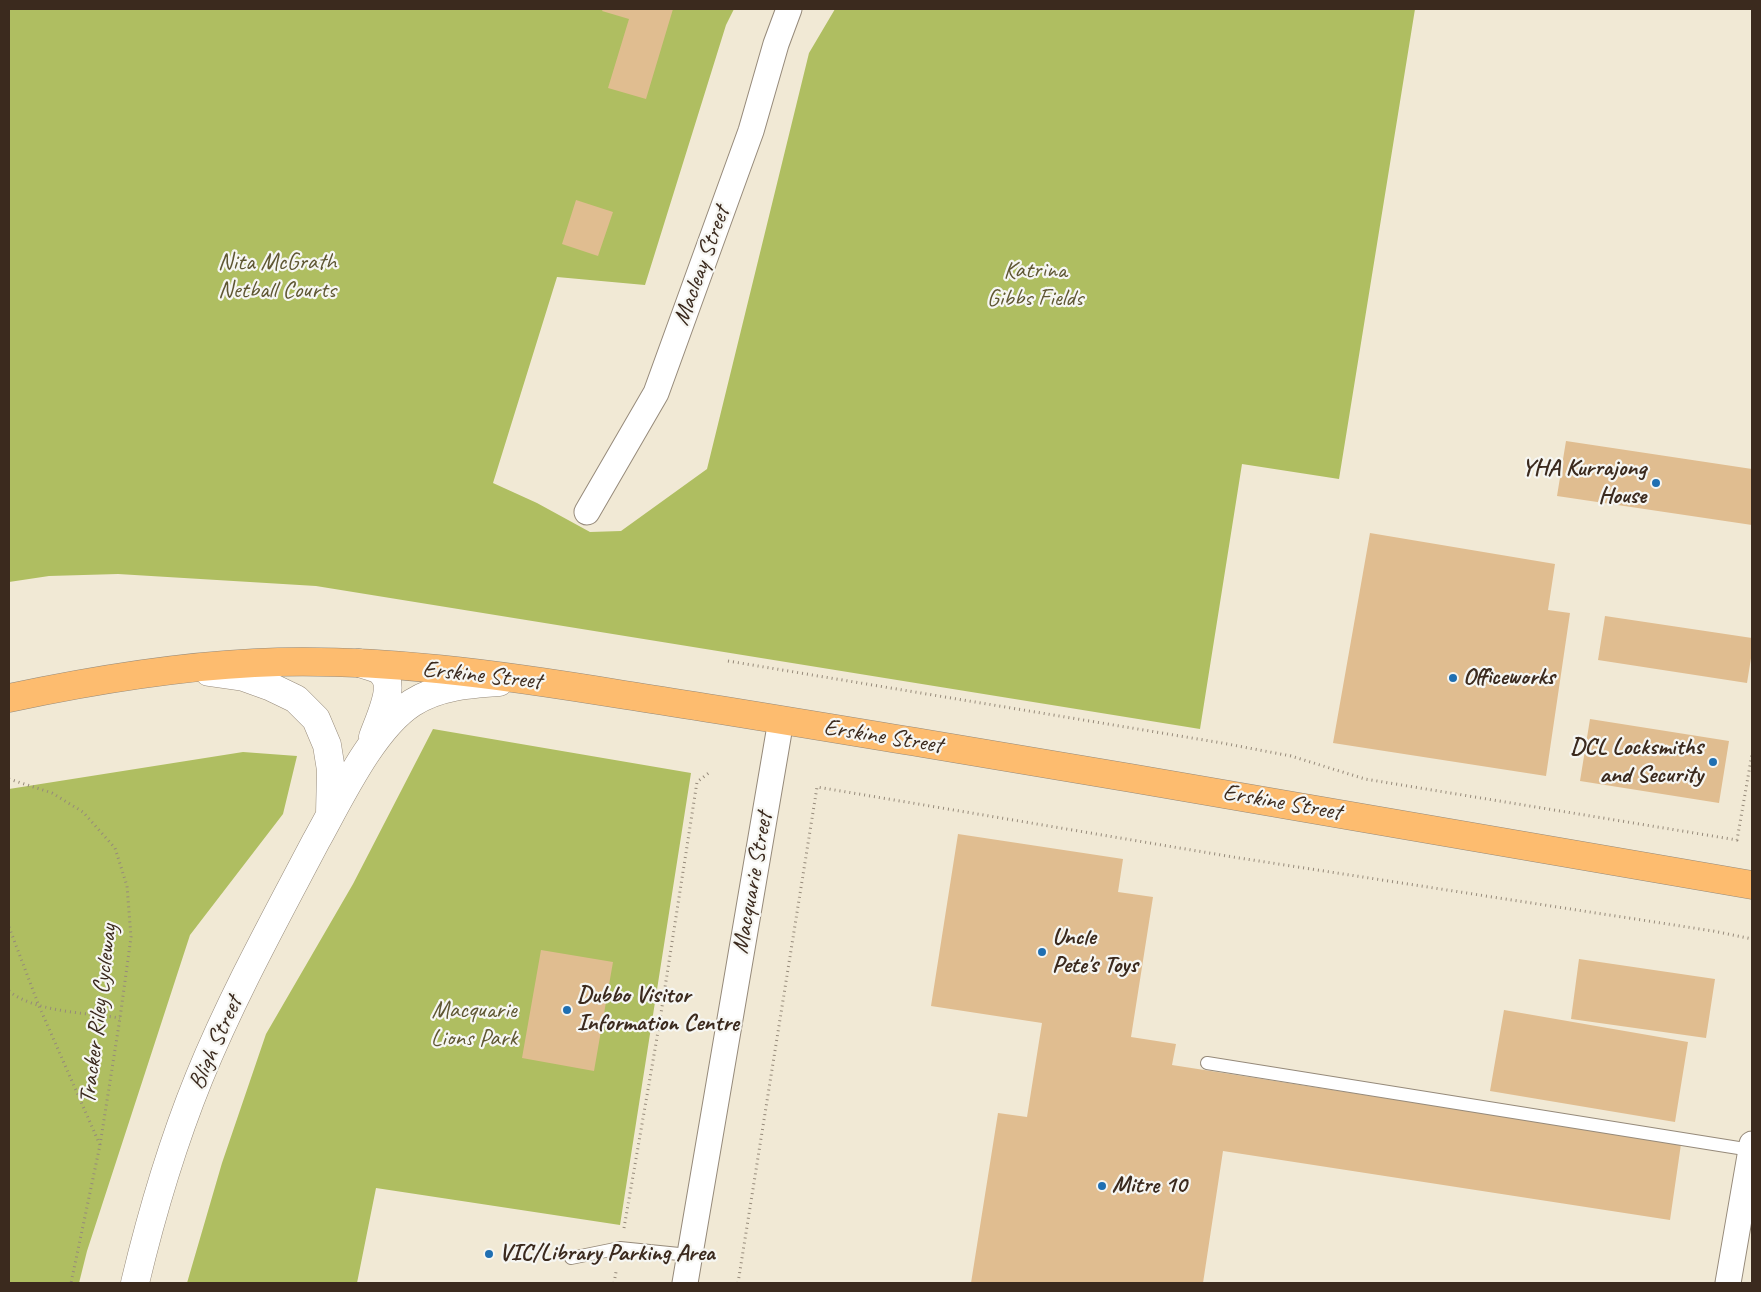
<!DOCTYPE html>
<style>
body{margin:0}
#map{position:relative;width:1761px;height:1292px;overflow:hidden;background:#f1e9d5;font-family:Caveat,sans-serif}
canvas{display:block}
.frame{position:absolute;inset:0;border:10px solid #3b2a1e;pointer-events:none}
</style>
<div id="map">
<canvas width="1761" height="1292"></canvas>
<div class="frame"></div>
</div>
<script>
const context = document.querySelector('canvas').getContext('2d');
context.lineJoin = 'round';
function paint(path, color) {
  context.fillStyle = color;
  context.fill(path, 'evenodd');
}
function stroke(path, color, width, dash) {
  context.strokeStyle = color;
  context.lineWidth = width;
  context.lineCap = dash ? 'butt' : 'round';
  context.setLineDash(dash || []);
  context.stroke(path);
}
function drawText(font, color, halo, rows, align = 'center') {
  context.font = font + ' Caveat,sans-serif';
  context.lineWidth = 4.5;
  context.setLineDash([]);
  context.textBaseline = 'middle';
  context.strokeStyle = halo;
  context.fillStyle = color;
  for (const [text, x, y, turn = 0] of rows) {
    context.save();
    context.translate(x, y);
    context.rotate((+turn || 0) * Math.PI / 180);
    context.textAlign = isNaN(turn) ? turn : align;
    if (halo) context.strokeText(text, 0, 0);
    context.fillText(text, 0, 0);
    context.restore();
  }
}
const green = new Path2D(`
 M9,9H734L726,25L645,285L557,277L493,483L537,503L590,532L621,531L707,469L809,53L835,9H1415L1339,479L1242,464L1200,729L316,586L118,574L49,576L9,582Z
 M433,729L691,773L620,1225L376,1188L357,1283H187L222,1163L266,1034L353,884Z
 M243,752L297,756L283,814L190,935L87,1251L79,1283H9V789Z`);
const building = new Path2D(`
 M603,9H673L646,99L608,88L629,19L602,11Z
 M576,200L613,212L598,256L562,244Z
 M1566,441L1752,469V525L1557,496Z
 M1370,533L1555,564L1548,610L1570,613L1546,776L1333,743Z
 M1605,616L1752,638V652L1747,683L1598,660Z
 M1590,719L1729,741L1719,803L1580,781Z
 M958,834L1123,859L1118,892L1153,897L1131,1037L1176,1044L1172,1065L1681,1144L1670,1220L1223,1151L1203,1283H971L998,1113L1027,1117L1042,1023L931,1006Z
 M541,950L613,962L594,1071L522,1058Z
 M1579,959L1715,979L1706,1038L1571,1019Z
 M1504,1010L1688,1042L1675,1122L1490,1091Z`);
const path = new Path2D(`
 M728,661L1222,743L1291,756L1365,779L1737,840L1752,754
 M9,779L52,793L83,812L115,848L127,886L131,937L120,1018L100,1145L71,1283
 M9,927L39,1006L100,1145
 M9,991C34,1012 88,1013 120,1018
 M624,1228L659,1026L697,782L710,772
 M614,1283L616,1272
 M738,1283L817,787L1233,857L1713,931L1752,939`);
const service = new Path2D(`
 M1207,1063L1751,1150
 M571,1258L620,1248L689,1255`);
const minor = new Path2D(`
 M587,512L656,393L751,131L776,44L789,9
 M685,1283L781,720
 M1728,1283L1752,1144`);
const tertiary = new Path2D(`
 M359,663C367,666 379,667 384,675C395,689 378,722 373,737
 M209,672L244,677L269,686L296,699L316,719L327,745L331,770L330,814
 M135,1283C151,1216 173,1142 199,1078C232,997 275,919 316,841C339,800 372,729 412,703C438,686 469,684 499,682`);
const trunk = new Path2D(`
 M9,698C89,681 172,667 254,663C378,657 503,675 625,695C724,710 823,727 922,743C1199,789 1476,837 1752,885`);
const markers = [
 [1656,483,5,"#1f6fb2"],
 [1453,678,5,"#1f6fb2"],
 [1713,762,5,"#1f6fb2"],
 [1042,952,5,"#1f6fb2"],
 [567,1010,5,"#1f6fb2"],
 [1102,1186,5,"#1f6fb2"],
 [489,1254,5,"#1f6fb2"]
];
const parkNames = [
 ["Nita McGrath",277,263],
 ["Netball Courts",277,291],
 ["Katrina",1035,271],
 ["Gibbs Fields",1035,299],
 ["Macquarie",474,1011],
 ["Lions Park",474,1039]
];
const streetNames = [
 ["Macleay Street",702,266,-70],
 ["Erskine Street",482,676,6],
 ["Erskine Street",883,737,9],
 ["Erskine Street",1282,803,10],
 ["Macquarie Street",753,883,-80],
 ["Tracker Riley Cycleway",99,1014,-83],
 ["Bligh Street",216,1043,-66]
];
const poiNames = [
 ["YHA Kurrajong",1646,469,"right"],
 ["House",1646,497,"right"],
 ["Officeworks",1463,678],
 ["DCL Locksmiths",1703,748,"right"],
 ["and Security",1703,776,"right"],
 ["Uncle",1052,938],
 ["Pete's Toys",1052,966],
 ["Dubbo Visitor",577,996],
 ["Information Centre",577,1024],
 ["Mitre 10",1112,1186],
 ["VIC/Library Parking Area",499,1254]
];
paint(green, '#afbe61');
paint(building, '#e0bd90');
stroke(service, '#968a7a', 14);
stroke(minor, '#968a7a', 27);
stroke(tertiary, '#968a7a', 29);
stroke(trunk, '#968a7a', 29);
stroke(path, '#968a7a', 3, [1, 4]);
stroke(service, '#fff', 12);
stroke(minor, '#fff', 25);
stroke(tertiary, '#fff', 28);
stroke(trunk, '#fdbc6f', 28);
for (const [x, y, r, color] of markers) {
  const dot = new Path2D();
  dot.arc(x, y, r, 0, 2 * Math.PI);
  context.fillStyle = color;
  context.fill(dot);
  stroke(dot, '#f6f6f2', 2);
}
drawText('24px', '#5e5632', '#f6f6f2', parkNames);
drawText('24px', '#3b2a1e', '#f6f6f2', streetNames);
drawText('bold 24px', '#3b2a1e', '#f6f6f2', poiNames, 'left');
</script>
